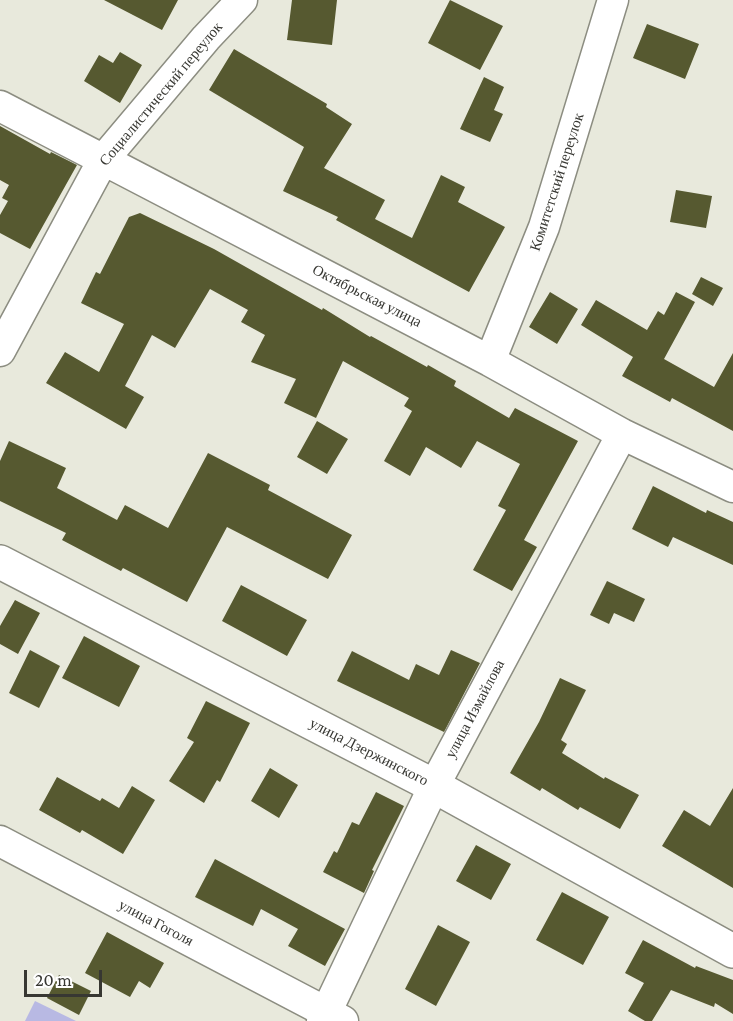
<!DOCTYPE html>
<meta charset="utf-8">
<style>
body{margin:0}
#map{position:relative;width:733px;height:1021px;overflow:hidden;background:#e8e9dc;font-family:"Crimson Pro",serif}
canvas{display:block}
.scale{position:absolute;left:24px;top:970px;width:78px;height:27px;box-sizing:border-box;border:3px solid #373732;border-top:0;padding-left:8px;font-size:18px;line-height:21px;white-space:nowrap;color:#373732;-webkit-text-stroke:4px #fff;paint-order:stroke}
</style>
<div id="map">
<canvas width="733" height="1021"></canvas>
<div class="scale">20 m</div>
</div>
<script>
const context = document.querySelector('canvas').getContext('2d');
context.lineJoin = 'round';
function paint(path, color) {
  context.fillStyle = color;
  context.fill(path, 'evenodd');
}
function stroke(path, color, width, dash) {
  context.strokeStyle = color;
  context.lineWidth = width;
  context.lineCap = dash ? 'butt' : 'round';
  context.setLineDash(dash || []);
  context.stroke(path);
}
function drawText(font, color, halo, rows, align = 'center') {
  context.font = font + ' "Crimson Pro",serif';
  context.lineWidth = 6;
  context.setLineDash([]);
  context.textBaseline = 'middle';
  context.strokeStyle = halo;
  context.fillStyle = color;
  for (const [text, x, y, turn = 0] of rows) {
    context.save();
    context.translate(x, y);
    context.rotate((+turn || 0) * Math.PI / 180);
    context.textAlign = isNaN(turn) ? turn : align;
    if (halo) context.strokeText(text, 0, 0);
    context.fillText(text, 0, 0);
    context.restore();
  }
}
const green = new Path2D(`
 M35,1001L76,1021H25Z`);
const building = new Path2D(`
 M104,0H178L162,30Z
 M292,0H337L332,45L287,40Z
 M450,0L503,26L480,70L428,43Z
 M647,24L699,44L685,79L633,58Z
 M234,49L327,104L326,107L352,124L324,168L385,200L375,219L412,238L441,175L465,187L458,202L505,227L469,292L336,220L338,217L283,191L304,147L209,90Z
 M120,52L142,65L120,103L84,81L99,55L113,63Z
 M484,77L504,87L494,110L503,114L490,142L460,129Z
 M0,126L50,154L51,152L77,165L30,249L0,233V215L8,201L2,198L9,185L0,180Z
 M676,190L712,196L706,228L670,222Z
 M140,213L214,249L322,310L323,308L370,337L371,336L427,367L428,365L456,381L454,386L509,418L515,408L578,441L524,540L537,547L512,591L473,570L506,510L498,506L520,464L477,441L461,468L426,447L410,476L384,461L412,411L404,406L409,398L343,361L316,418L284,403L296,379L251,362L265,335L241,322L248,310L210,289L175,348L152,335L125,386L144,397L126,429L46,383L65,352L99,372L124,324L81,303L96,272L100,274L129,217Z
 M701,277L723,288L713,306L692,294Z
 M550,292L578,309L557,344L529,327Z
 M676,292L695,302L664,359L714,387L733,353V431L672,398L670,402L622,376L633,357L581,325L596,300L647,330L658,311L664,315Z
 M317,421L348,439L327,474L297,457Z
 M9,441L66,468L57,488L117,520L125,505L168,528L208,453L270,485L268,490L352,535L328,579L227,527L187,602L123,568L121,571L62,540L66,533L0,501V461Z
 M653,486L706,513L707,510L733,522V565L673,537L668,547L632,529Z
 M607,581L645,599L634,622L614,613L609,624L590,615Z
 M241,585L307,620L287,656L222,621Z
 M15,600L40,613L18,654L0,644V626Z
 M84,636L140,666L119,707L62,678Z
 M30,650L60,666L39,708L9,693Z
 M451,650L480,663L444,732L337,681L352,651L409,680L416,664L439,675Z
 M560,678L586,690L561,740L567,744L562,753L604,779L605,777L639,795L620,829L580,807L578,810L542,788L540,791L510,773L539,722Z
 M206,701L250,723L220,782L217,780L204,803L169,781L194,742L187,738Z
 M270,768L298,785L279,818L251,801Z
 M57,777L100,801L102,798L119,808L132,786L155,800L123,854L82,830L80,833L39,810Z
 M733,788V888L662,846L684,810L710,826Z
 M376,792L404,806L372,870L374,871L364,893L323,872L334,851L337,853L352,822L359,825Z
 M476,845L511,864L491,900L456,881Z
 M215,859L345,929L325,966L288,946L298,929L261,909L253,926L195,897Z
 M562,892L609,917L583,965L536,940Z
 M438,925L470,942L436,1006L405,989Z
 M107,932L164,963L150,988L139,981L130,997L85,973Z
 M643,940L695,968L696,966L733,980V1014L715,1003L714,1007L671,990L652,1021H645L628,1011L644,983L625,973Z
 M59,975L91,991L79,1015L47,998Z`);
const minor = new Path2D(`
 M0,106L490,361L622,434L733,487
 M0,351L103,160L206,38L242,0
 M490,361L544,227L613,0
 M0,841L343,1021
 M322,1021L434,786L622,434`);
const tertiary = new Path2D(`
 M0,562L434,786L733,951`);
const streetNames = [
 ["Социалистический переулок",161,94,-50],
 ["Комитетский переулок",557,182,-72],
 ["Октябрьская улица",367,296,27],
 ["улица Измайлова",475,709,-62],
 ["улица Дзержинского",369,752,27],
 ["улица Гоголя",156,923,28]
];
paint(green, '#b8b9e3');
paint(building, '#565930');
stroke(minor, '#8c8d81', 33);
stroke(tertiary, '#8c8d81', 36);
stroke(minor, '#fff', 30);
stroke(tertiary, '#fff', 33);
drawText('15px', '#373732', '#fff', streetNames);
</script>
